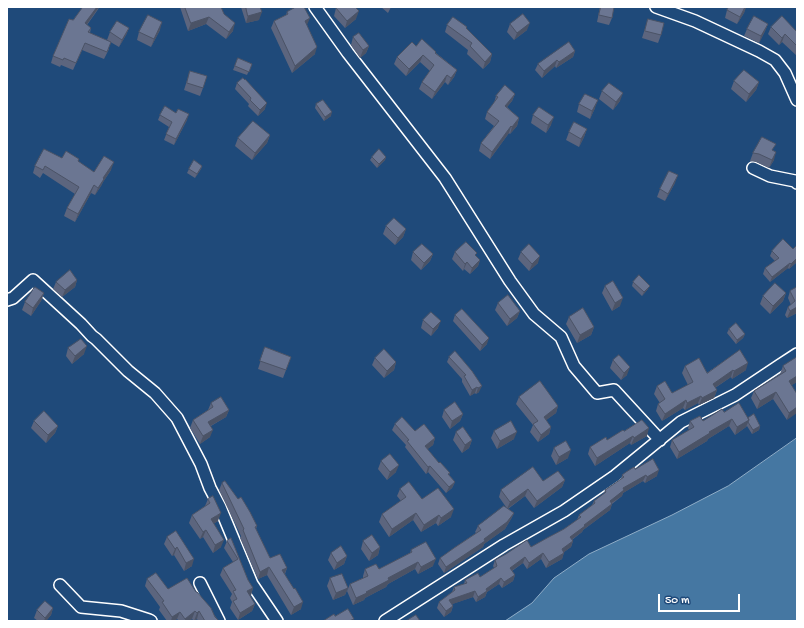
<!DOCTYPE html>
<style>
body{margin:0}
#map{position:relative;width:804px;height:628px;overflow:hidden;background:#1f4a7a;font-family:"Gochi Hand",sans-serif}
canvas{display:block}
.frame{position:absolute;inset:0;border:8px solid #fff;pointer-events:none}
.scale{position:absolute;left:658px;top:594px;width:82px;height:18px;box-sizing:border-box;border:2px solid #fff;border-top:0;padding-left:5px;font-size:12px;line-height:14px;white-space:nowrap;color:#fff;-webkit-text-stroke:3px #1f4a7a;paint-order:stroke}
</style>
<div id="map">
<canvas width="804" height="628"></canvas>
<div class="frame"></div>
<div class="scale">50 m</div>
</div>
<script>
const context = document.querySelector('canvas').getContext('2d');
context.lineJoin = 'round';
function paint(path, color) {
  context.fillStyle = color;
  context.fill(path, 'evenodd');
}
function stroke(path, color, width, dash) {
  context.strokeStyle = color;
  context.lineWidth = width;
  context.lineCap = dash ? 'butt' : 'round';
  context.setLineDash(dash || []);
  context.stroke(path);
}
const water = new Path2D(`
 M797,438V621H505L532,603L554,578L589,554L672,515L728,486Z`);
const minor = new Path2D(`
 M315,7L348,53L445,178L510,281L534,314L561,337L574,366L597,393L614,390L660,440
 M656,7L695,21L759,51L775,60L785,73L797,100
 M753,168L770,176L795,181L797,183
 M7,300L13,298L33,280L81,324L92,336L96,339L128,371L155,393L177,418L201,464L210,488L220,507L252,584L277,621
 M200,583L219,621
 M60,585L81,607L121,611L149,620L151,621
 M385,621L504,545L564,511L615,476L681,422L735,395L780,365L797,354`);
const wall = new Path2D(`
 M180,7H221L224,14L233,31L226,39L206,24L188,31Z
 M241,7H260L259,20L246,23Z
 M381,7H391L388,13Z
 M600,7H614L612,18L609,25L597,22Z
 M746,7L744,13L737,24L725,18L727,10Z
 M99,8L87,25L91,28L90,33L109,49L104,59L82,50L73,70L61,65L60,67L51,63L53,56L73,20Z
 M336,8L356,19L345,28L334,16Z
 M287,12L307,25L315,54L292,73L271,28L274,21L286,15Z
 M648,19L661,35L658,43L642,38Z
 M510,24L527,30L514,40L507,32Z
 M768,24L765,31L759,43L744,36L747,29Z
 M447,25L466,29L492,54L490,62L483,69L467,54L468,50L445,32Z
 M771,27L797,32V56L782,42L779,45L768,34Z
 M129,28L126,35L119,47L107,40L110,32Z
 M160,30L151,47L137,40L139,32Z
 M353,37L369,46L366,53L360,58L351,45Z
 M416,46L436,53L457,70L454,77L448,85L445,82L432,99L419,89L422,82L430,71L420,62L406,76L394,64L397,57Z
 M575,51L573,57L556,68L555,66L542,78L535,70L538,64Z
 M238,58L252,64L247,75L233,70Z
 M190,71L203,88L200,96L184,90Z
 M734,81L759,82L756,90L746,102L731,89Z
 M237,83L265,109L258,116L248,106L249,104L235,89Z
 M602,91L620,101L613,110L599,99Z
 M515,94L512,101L507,107L519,118L517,126L510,134L509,133L490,159L479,151L481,143L494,126L485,119L487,112L494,103L496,96Z
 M316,104L331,116L324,121L315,108Z
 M579,104L595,108L590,119L577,112Z
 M160,115L187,120L174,145L164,140L169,127L158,120Z
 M533,115L551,125L546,133L531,123Z
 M587,129L584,137L579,147L566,140L569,132Z
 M270,135L267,143L252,160L235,146L238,138Z
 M773,151L774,160L769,168L756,162L750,161L753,153Z
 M372,157H386L385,160L377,168L370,160Z
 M62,158L79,159L78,162L94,172L111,170L103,182L101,186L95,195L91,193L75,222L64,216L67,208L75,194L43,173L40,178L33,173L35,166Z
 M202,166L201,169L195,178L187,173L189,169Z
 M675,183L665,201L657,197L660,189Z
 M386,226L406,229L403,237L395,245L383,234Z
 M793,249L797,262L789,269L788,268L770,282L763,274L765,268L775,261L770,256L772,251Z
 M413,252L433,254L430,261L421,270L411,260Z
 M455,252L476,256L480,260L478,266L470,274L464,269L463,271L452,259Z
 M521,252L538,263L529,271L518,259Z
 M77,280L75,287L62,297L53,289L56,282Z
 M633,282L648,289L642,296L632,286Z
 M605,286L620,306L612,311L602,293Z
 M797,287V313L787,318L785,315L788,307L791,305L788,298L790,291Z
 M44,293L41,301L31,316L22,310L25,302Z
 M786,293L783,301L770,314L760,304L763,296Z
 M498,303L520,311L517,318L507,326L495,310Z
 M455,315L487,344L480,351L453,321Z
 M569,317L594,327L591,335L577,343L566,324Z
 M423,320L438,328L431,336L421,328Z
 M729,329L745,334L743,338L736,344L727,333Z
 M265,347L291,357L283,378L258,369Z
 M68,348L84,354L72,364L66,356Z
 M740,350L746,370L732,379L731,377L715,388L717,390L714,398L699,405L698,403L685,410L683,408L662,421L656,411L658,404L660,403L654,394L657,386L672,393L688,385L682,373L685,366L707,373Z
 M449,357L472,371L479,392L476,394L475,393L470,396L462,382V379L447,362Z
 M797,357V382L791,385L797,394L787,420L773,399L757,409L751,398L754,391L780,374L783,366Z
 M375,358L396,362L394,370L384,378L372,365Z
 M613,360L627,375L621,380L610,368Z
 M519,397L558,406L556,413L546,420L551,427L549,434L538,442L530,432L533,425L516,404Z
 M211,403L229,410L226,417L211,426L210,437L200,444L190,428L193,420L208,410Z
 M444,410L463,414L460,421L450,429L442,417Z
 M748,418L760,426L759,430L752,434L747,426L746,427L735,435L729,426L708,439L707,441L677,459L670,447L672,440L689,430L688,428L690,421Z
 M34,421L58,426L55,433L46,443L31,428Z
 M395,424L435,438L433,445L427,449L439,463L450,473L449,475L455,482L452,488L446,493L428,472L426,474L405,447L406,445L392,430Z
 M494,431L514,439L497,449L491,438Z
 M624,431L647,436L631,445L630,443L595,466L588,454L590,447L607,440Z
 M456,432L472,440L469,448L462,453L453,440Z
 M554,448L568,458L556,465L551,456Z
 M381,461L396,472L387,480L378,469Z
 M635,469L657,476L645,483L643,481L623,493L622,496L612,504L610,510L583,530L582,532L572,540L573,541L571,547L564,552L562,559L546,568L541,559L527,569L523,563L512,571L515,575L513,581L502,588L499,584L487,592L485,597L476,602L473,597L452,604L453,606L451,612L444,617L437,608L439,602L452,592L454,587L464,584L465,580L480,577L494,568L493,566L495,560L531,547L564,529L577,520L579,515L592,505L594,501L604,494L605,490L621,480L622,475Z
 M565,480L562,487L534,508L525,496L508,509L514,513L511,519L505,529L484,544L483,547L444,573L438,564L440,558L453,549L454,548L476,533L475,532L478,526L506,507L499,497L501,490L543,481Z
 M222,483L257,526L256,529L270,558L287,568L285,574L301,609L291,615L267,575L258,579L240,538L241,536L219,490Z
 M400,489L422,499L451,517L438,526L436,523L421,532L413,520L389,537L379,522L382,514L401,501L397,496Z
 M208,499L218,521L213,524L221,547L213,553L203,537L200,539L189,523L192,515L205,506Z
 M176,531L192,566L184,571L174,555L172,556L164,544L167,537Z
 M231,538L248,580L253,588L251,595L249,596L255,604L252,611L238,620L230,608L232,602L230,598L232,594L220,575L223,568L233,562L224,548L227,541Z
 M363,541L380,547L378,555L369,561L361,549Z
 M411,550L433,566L418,574L415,569L388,584L386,587L365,598L364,600L353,605L347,591L350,584L363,578V576L365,569H379L410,553Z
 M331,553L347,556L344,564L334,570L328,560Z
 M330,578L348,588L345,595L333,600L327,586Z
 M147,579L168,589L196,592L219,621H198L197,619L194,621L192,619L189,621H179L177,619L174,621H167L159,610L160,607L145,586Z
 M53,608L51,615L46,621H38L34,618L37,610Z`);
const shadedWall = new Path2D(`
 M97,7H99L83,30L85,23Z
 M746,7L744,13L737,24L740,17Z
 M359,11L356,19L345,28L347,21Z
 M262,12L259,20L246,23L248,16Z
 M209,17L206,24L188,31L191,23Z
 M310,18L307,25L305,21Z
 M162,22L160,30L151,47L154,39Z
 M235,23L233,31L226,39L229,32Z
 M530,23L527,30L514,40L517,33Z
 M768,24L765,31L759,43L761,36Z
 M129,28L126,35L119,47L122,40Z
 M785,34L782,42L779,45L782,38Z
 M369,46L366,53L360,58L363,50Z
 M317,47L315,54L292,73L295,66Z
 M575,51L573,57L556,68L559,62Z
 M492,54L490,62L483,69L485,62Z
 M423,55L420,62L406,76L409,69Z
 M557,60L555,66L542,78L544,71Z
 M457,70L454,77L448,85L451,78Z
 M447,75L445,82L432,99L435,92Z
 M759,82L756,90L746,102L749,94Z
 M623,93L620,101L613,110L616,102Z
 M515,94L512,101L502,113L505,106Z
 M598,100L595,108L590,119L592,111Z
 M267,103L265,109L258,116L260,110Z
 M332,112L331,116L324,121L325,117Z
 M189,114L187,120L174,145L176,139Z
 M554,117L551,125L546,133L548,125Z
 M519,118L517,126L510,134L512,127Z
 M511,126L509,133L490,159L492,152Z
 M587,129L584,137L579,147L581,139Z
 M270,135L267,143L252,160L255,153Z
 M776,152L774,160L769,168L772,160Z
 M386,157L385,160L377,168L379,164Z
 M114,162L111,170L103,182L101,186L95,195L98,188L103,178Z
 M202,166L201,169L195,178L197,174Z
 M678,175L675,183L665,201L668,194Z
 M94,185L91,193L75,222L78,214Z
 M406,229L403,237L395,245L398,238Z
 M433,254L430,261L421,270L424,263Z
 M540,256L538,263L529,271L532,264Z
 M797,258V262L789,269L791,264Z
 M480,260L478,266L470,274L472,268Z
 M467,262L464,269L463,271L465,264Z
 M790,263L788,268L770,282L772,277Z
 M77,280L75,287L62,297L65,290Z
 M650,286L648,289L642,296L644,292Z
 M44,293L41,301L31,316L33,308Z
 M786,293L783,301L770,314L773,306Z
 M623,298L620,306L612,311L615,303Z
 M797,307V313L787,318L790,311Z
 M520,311L517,318L507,326L510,319Z
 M441,321L438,328L431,336L433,329Z
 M594,327L591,335L577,343L580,335Z
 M745,334L743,338L736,344L737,340Z
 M489,338L487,344L480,351L482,345Z
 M87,346L84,354L72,364L75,356Z
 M396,362L394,370L384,378L387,371Z
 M748,363L746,370L732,379L734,371Z
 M630,367L627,375L621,380L624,373Z
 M733,370L731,377L710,391L713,384Z
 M797,376V382L786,389L789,381Z
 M482,386L479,392L476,394L478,388Z
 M477,387L475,393L470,396L472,390Z
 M717,390L714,398L699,405L702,398Z
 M776,392L773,399L757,409L760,401Z
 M701,396L698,403L685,410L687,403Z
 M686,400L683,408L662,421L665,414Z
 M558,406L556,413L541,424L544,417Z
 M797,407V413L787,420L789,413Z
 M229,410L226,417L205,429L208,422Z
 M463,414L460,421L450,429L452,421Z
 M732,419L729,426L708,439L707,441L677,459L679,452L709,432Z
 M749,420L746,427L735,435L737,427Z
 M58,426L55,433L46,443L48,435Z
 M760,426L759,430L752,434L753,430Z
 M551,427L549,434L538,442L541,435Z
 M649,428L647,436L631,445L634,438Z
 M213,430L210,437L200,444L203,436Z
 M517,432L514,439L497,449L500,441Z
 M633,436L630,443L595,466L597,458Z
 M435,438L433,445L423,453L425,446Z
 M472,440L469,448L462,453L465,445Z
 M571,450L568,458L556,465L559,457Z
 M399,465L396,472L387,480L390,472Z
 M430,466L428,472L426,474L428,467Z
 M659,470L657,476L645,483L647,477Z
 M646,475L643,481L623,493L622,496L607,506L610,501L623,488Z
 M565,480L562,487L534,508L537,501Z
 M455,482L452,488L446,493L449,487Z
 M528,489L525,496L507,509L510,502Z
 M612,504L610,510L583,530L582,532L567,543L570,537L584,525Z
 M454,509L451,517L438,526L441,518Z
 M221,513L218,521L208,527L211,519Z
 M416,513L413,520L389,537L392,529Z
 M514,513L511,519L505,529L484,544L483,547L444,573L446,567L484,539Z
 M439,515L436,523L421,532L424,525Z
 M206,530L203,537L200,539L203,532Z
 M224,540L221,547L213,553L215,545Z
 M573,541L571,547L560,555L562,549Z
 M177,547L174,555L172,556L175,549Z
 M380,547L378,555L369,561L372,553Z
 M543,553L541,559L527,569L529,563Z
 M564,553L562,559L546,568L549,562Z
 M347,556L344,564L334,570L337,563Z
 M525,557L523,563L508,573L510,568Z
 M194,559L192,566L184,571L186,563Z
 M436,559L433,566L418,574L421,567Z
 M418,562L415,569L388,584L386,587L365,598L364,600L353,605L356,598L388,578Z
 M269,567L267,575L258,579L260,572Z
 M287,568L284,575L282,570Z
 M515,575L513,581L502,588L504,582Z
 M501,578L499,584L487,592L485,597L476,602L478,597L486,589Z
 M253,588L251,595L244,598L247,591Z
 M348,588L345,595L333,600L336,593Z
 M475,591L473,597L447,606L449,600Z
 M303,602L301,609L291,615L294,607Z
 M255,604L252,611L238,620L240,613Z
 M453,606L451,612L444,617L446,611Z
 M53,608L51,615L46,621H44L45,618Z
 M195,611L192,619L189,621H185V619Z
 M199,611L197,619L194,621L197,613Z
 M180,612L177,619L174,621H171L172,617Z`);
const building = new Path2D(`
 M83,7H97L85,23L91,28L88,32L111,42L107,52L85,43L76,63L64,58L63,60L53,56L69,19L73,20Z
 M185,7H221L224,14L235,23L229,32L209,17L191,23Z
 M246,7H260L262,12L248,16Z
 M296,7H304L310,18L305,21L317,47L295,66L274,21L288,14L287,12Z
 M338,7H355L359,11L347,21L336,8Z
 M601,7H614L612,18L599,15Z
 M729,7H745L740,17L727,10Z
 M523,14L530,23L517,33L510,24Z
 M148,15L162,22L154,39L139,32Z
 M754,16L768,24L761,36L747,29Z
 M782,16L797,32V46L785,34L782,38L771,27Z
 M453,17L467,27L466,28L492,54L485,62L470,46L472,43L447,25Z
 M648,19L664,23L661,35L645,31Z
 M117,21L129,28L122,40L110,32Z
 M359,33L369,46L363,50L353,37Z
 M422,39L436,52L435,53L457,70L451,78L447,75L435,92L422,82L434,65L423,55L409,69L397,57L412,42L416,46Z
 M569,42L575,51L559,62L557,60L544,71L538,64Z
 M238,58L252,64L249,72L235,66Z
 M744,70L759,82L749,94L734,81Z
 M190,71L207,76L203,88L187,83Z
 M243,78L245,80V79L267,103L260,110L250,100L251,98L237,83Z
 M609,83L623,93L616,102L602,91Z
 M505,85L515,94L505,106L519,118L512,127L511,126L492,152L481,143L499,121L487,112L498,97L496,96Z
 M585,94L598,100L592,111L579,104Z
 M323,100L332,112L325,117L316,104Z
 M165,106L176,113L178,109L189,114L176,139L166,134L172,122L160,115Z
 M539,107L554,117L548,125L533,115Z
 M253,121L270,135L255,153L238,138Z
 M574,122L587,129L581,139L569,132Z
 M762,137L776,144L772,150L776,152L772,160L759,154L753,153Z
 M44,149L62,158L66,151L79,159L78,161L94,172L104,156L114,162L103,178L104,179L98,188L94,185L78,214L67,208L79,187L45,166L43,170L35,166Z
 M379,149L386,157L379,164L372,157Z
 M194,160L202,166L197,174L189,169Z
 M669,171L678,175L668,194L660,189Z
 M394,218L406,229L398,238L386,226Z
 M783,239L793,249L797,245V258L791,264L790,263L772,277L765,268L779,258L772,251Z
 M466,242L477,253L475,255L480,260L472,268L467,262L465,264L455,252Z
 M422,244L433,254L424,263L413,252Z
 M529,244L540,256L532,264L521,252Z
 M70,270L77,280L65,290L56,282Z
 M639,275L650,286L644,292L633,282Z
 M613,281L623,298L615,303L605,286Z
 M775,283L786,293L773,306L763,296Z
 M35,287L44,293L33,308L25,302Z
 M797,287V307L790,311L788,307L795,301L790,291Z
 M508,295L520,311L510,319L498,303Z
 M583,308L594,327L580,335L569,317Z
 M462,309L489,338L482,345L455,315Z
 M431,312L441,321L433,329L423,320Z
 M736,323L745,334L737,340L729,329Z
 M81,339L87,346L75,356L68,348Z
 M265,347L291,357L286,370L260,361Z
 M384,349L396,362L387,371L375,358Z
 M740,350L748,363L734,371L733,370L713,384L717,390L702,398L701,396L687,403L686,400L665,414L658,404L665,399L657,386L665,381L672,393L693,382L685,366L699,358L707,373Z
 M455,351L472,371L482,386L478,388L477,387L472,390L464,376L466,375L449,357Z
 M619,355L630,367L624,373L613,360Z
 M797,357V376L789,381L797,394V407L789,413L776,392L760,401L754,391L786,371L783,366Z
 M540,381L558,406L544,417L551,427L541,435L533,424L538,421L519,397Z
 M221,397L229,410L208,422L213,430L203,436L193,420L213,407L211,403Z
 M455,402L463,414L452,421L444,410Z
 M739,403L749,420L737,427L732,419L709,432L710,433L679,452L672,440L694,427L690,421L700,416L703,421L722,409L724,412Z
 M44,411L58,426L48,435L34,421Z
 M754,414L760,426L753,430L748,422L749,420L748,418Z
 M402,417L415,431L424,424L435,438L425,446L439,463L440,462L450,473L448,474L455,482L449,487L430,466L428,467L407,441L409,440L395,424Z
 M642,420L649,428L634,438L633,436L597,458L590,447L606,437L607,440L623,430L624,431Z
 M511,421L517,432L500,441L494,431Z
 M463,427L472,440L465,445L456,432Z
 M566,441L571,450L559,457L554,448Z
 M390,454L399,465L390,472L381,461Z
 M653,459L659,470L647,477L646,475L623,488L624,490L610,501L612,504L584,525L585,526L570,537L573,541L562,549L564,553L549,562L543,553L529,563L525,557L510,568L515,575L504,582L501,578L486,589L487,591L478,597L475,591L449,600L453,606L446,611L439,602L455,590L454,587L467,583L465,580L478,573L480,577L497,566L495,560L506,554L527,540L531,547L547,538L564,529L581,517L579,515L595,503L594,501L606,492L605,490L624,477L622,475L626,472L634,467L635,469Z
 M533,467L543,481L558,471L565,480L537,501L528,489L510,502L501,490Z
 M225,481L238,499L241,497L250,512L257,526L255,527L270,558L280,554L287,568L282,570L294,589L295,588L303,602L294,607L269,567L260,572L243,530L244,529L222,483Z
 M409,482L422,499L438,488L454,509L441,518L439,515L424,525L416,513L392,529L382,514L406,497L400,489Z
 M213,496L221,513L211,519L224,540L215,545L206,530L203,532L192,515L210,503L208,499Z
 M504,506L514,513L507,522L484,539L485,541L446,567L440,558L454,548L481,530L478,526Z
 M176,531L194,559L186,563L177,547L175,549L167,537Z
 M372,535L380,547L372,553L363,541Z
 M231,538L248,580L253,588L247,591L255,604L240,613L233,601L237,599L233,591L236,590L223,568L238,559L227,541Z
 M426,542L436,559L421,567L418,562L388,578L389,580L366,592L367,593L356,598L350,584L368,576L365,569L376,564L379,569L412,552L411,550Z
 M341,546L347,556L337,563L331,553Z
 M156,573L168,589L187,578L196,592H197L211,608L215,617L219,621H205L199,611L197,613L195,611L185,619L180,612L172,617L162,602L164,601L147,579Z
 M342,574L348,588L336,593L330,578Z
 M45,601L53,608L45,618L37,610Z
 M348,609L354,619L349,621H323L334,614L335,616Z
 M416,615L420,621H406Z`);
paint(water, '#4577a2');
stroke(water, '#8fadc7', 1);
stroke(minor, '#fff', 14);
stroke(minor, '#1f4a7a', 11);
paint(wall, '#5c657e');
paint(shadedWall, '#4b5366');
paint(building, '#6b7692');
stroke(building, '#4b5366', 1);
</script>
